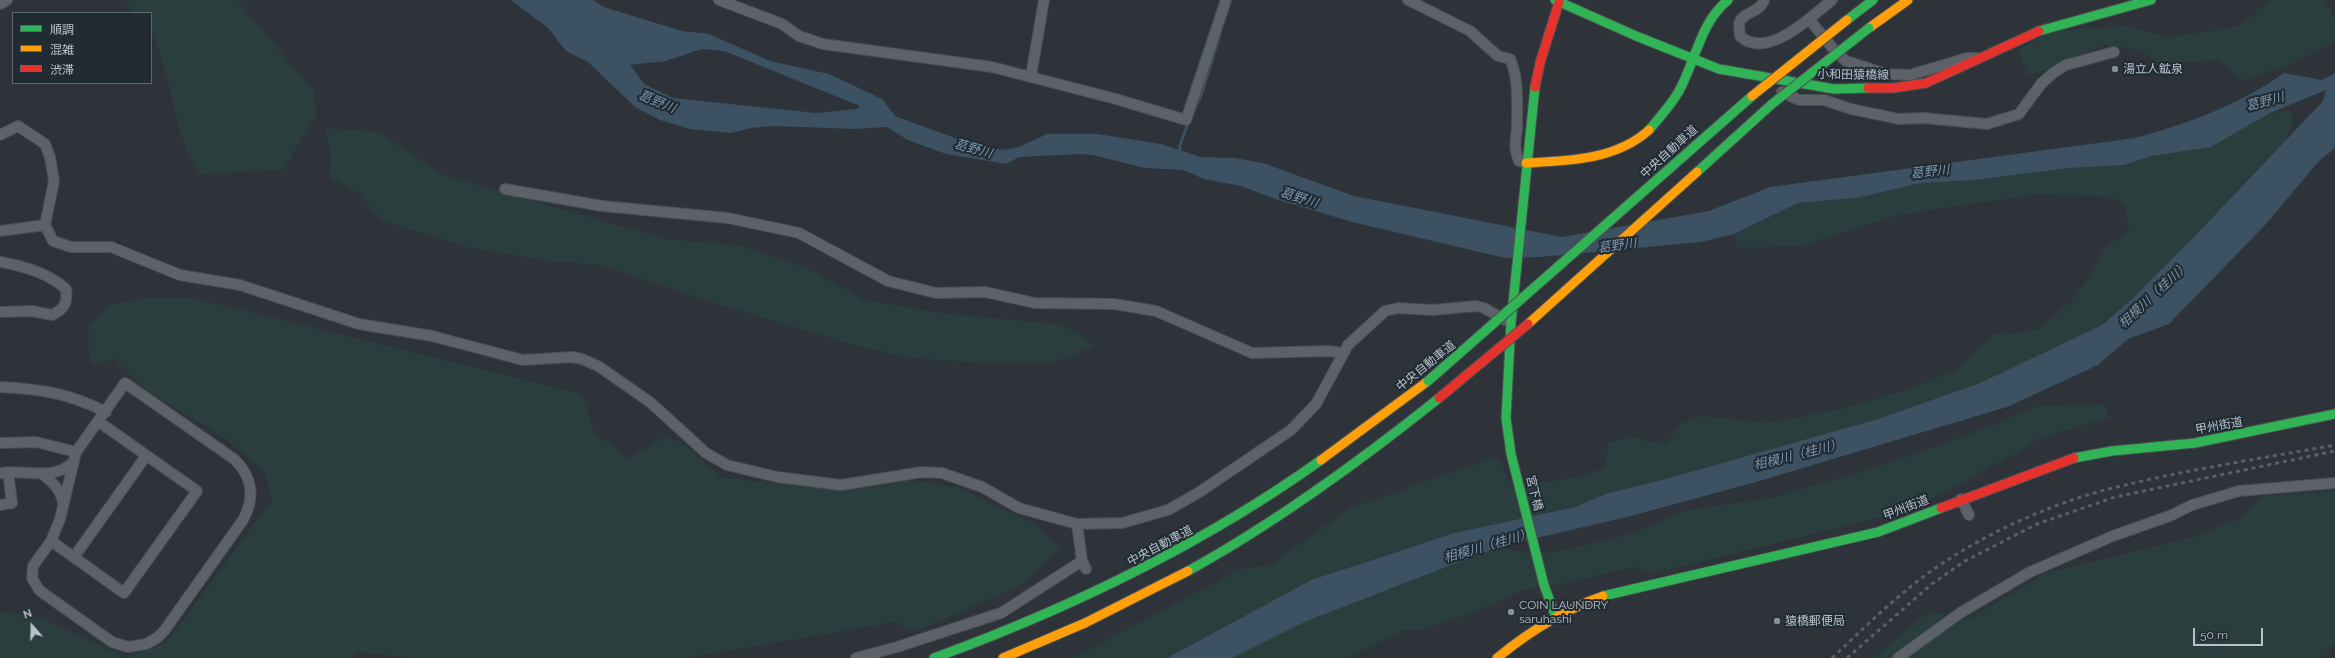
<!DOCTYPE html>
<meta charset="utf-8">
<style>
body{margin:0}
#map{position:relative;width:2335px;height:658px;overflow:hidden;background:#2d3339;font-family:Raleway,"Noto Sans JP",sans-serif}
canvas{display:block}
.legend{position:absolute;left:12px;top:12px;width:140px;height:72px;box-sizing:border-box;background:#202b34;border:1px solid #5c6770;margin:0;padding:5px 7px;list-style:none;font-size:12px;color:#b7c1c9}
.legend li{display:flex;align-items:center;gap:8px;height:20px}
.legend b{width:20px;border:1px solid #5c6770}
.north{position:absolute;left:12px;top:606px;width:40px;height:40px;-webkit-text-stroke:3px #202b34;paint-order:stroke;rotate:340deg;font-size:11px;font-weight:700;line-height:16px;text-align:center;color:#b7c1c9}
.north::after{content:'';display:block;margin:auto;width:14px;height:18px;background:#b7c1c9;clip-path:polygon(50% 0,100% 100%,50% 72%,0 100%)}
.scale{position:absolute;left:2193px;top:628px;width:70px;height:18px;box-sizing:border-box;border:2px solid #b7c1c9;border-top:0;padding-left:5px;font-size:12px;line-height:14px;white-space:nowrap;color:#b7c1c9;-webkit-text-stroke:3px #202b34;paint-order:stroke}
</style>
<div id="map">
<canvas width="2335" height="658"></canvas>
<ul class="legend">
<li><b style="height:5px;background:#30b455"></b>順調</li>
<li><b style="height:5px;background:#ff9f0a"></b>混雑</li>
<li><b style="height:5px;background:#e5322d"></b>渋滞</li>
</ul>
<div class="north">N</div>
<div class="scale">50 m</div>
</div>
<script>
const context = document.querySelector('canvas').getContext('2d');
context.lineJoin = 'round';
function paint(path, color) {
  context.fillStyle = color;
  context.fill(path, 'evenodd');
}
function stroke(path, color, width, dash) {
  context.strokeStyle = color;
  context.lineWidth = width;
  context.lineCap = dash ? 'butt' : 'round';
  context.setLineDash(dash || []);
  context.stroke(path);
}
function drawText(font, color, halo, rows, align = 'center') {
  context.font = font + ' Raleway,"Noto Sans JP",sans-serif';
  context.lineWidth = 4;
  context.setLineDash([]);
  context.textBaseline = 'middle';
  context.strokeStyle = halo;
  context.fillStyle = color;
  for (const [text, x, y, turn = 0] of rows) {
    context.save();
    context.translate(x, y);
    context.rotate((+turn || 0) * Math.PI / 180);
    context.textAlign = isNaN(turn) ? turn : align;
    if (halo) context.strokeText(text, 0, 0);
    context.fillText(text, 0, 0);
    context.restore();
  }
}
const green = new Path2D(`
 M129,0H237L314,91L316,115L283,170L200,174C180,146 175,109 167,77C163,63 158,49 154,35L151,32V13H134L125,3Z
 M2269,0H2325L2335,19V42L2296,62L2242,81L2219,60L2161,64L2138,50L2105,45L2041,72L2028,75L2018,50L2046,34L2063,30L2126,26L2169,37L2211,31L2241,25Z
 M2290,110L2294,120L2286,140L2194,237L2132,299L2102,325L1980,383L1878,419L1662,480L1605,494L1575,507L1454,533L1389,553L1311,580L1167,658H1073L1238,570L1272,564L1350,508L1493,458L1502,464L1510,483L1532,484L1584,476L1606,465L1608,442L1637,437L1650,442L1666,443L1683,422L1701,416L1769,423L1841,409L1906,390L1956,370L1995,333L2004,335L2039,329L2073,299L2092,272L2102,251L2129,230L2124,204L2112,197L2038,194L1899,215L1801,246L1737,248L1734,234L1798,203L1856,198L1921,183L1974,180L2069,168L2124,165L2152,156L2211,147L2270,113Z
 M325,128L380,132L443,175L665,239L738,245L809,269L864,300L947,314L1059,324L1081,335L1093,346L1054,363H982L911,358L857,346L704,300L601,265L548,261L471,248L382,221L359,194L329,176L332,157Z
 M146,298H193L582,394L594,431L628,459L663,437L683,443L721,477L797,486L868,487L909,480L958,487L1037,525L1060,549L1020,586L914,632L895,622L687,658H411L359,652L352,658H0V611L39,617L125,657L165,644L272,500L265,472L220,435L150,393L114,359L94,366L89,360L88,327L110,305Z
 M2104,404L2109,418L2040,438L2022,450L1911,510L1651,574L1635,567L1561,584L1524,590L1476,612L1421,630H1403L1348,658H1232L1307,621L1498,547L1525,553L1556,552L1634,533L1682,511L1774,497L1887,464L1983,429L2038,406Z
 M2335,491V644L2323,658H1873L1929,612L1967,620L2045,573L2193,537L2239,519L2262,496Z`);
const water = new Path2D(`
 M511,0H593L604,7L682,31L709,34L770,61L829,74L882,99L895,116L963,141L1002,150L1019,147L1047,134H1097L1161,144L1201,157L1235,158L1263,163L1354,196L1562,237L1709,211L1770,187L2135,138C2189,123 2237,106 2284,73L2322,80L2335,73V148L2320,160L2265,225L2169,324L2128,339L2098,365L2007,407L1756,482L1627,517L1498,547L1307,621L1232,658H1167L1311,580L1454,533L1575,507L1605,494L1662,480L1878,419L1980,383L2102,325L2132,299L2194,237L2323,101L2326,90L2270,113L2211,147L2152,156L2124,165L2069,168L1974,180L1921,183L1856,198L1798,203L1734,234L1701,242L1540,257L1505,258L1352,222L1275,199L1241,186L1204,179L1183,170L1145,168L1093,155L1079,154L1019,157L1006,164L946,154L908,140L887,127L857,129L770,126L751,128L731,133L690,129L660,120L635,107L588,62L566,51L548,28ZM702,49L724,51L860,106L857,109L816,113L673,98L644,84L630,65L666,61Z`);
const stream = new Path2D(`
 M1191,118L1202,93L1221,31
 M1180,153V145L1188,123`);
const street = new Path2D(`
 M719,0L782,24L799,36L823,44L992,67L1116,99L1186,120L1226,0
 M1408,0L1470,31L1498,56L1510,59C1519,77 1517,106 1517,127C1516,140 1513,149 1519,161L1526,163
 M1764,0C1760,13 1744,11 1739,23L1740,36C1767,61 1812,16 1832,0
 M0,4L7,0
 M1809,19L1835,51L1846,61L1886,74L1910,75L1967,58H1977
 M1031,76L1044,0
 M1782,92L1799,100H1824L1851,109L1899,119L1924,118L1987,124L2019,114L2041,84L2053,73L2066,65L2114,52
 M0,135L18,126L45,144L50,157L54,181L45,225L53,241L71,247H111L180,275L240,285L359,324L432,336L523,360L572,357L582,359L598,366L650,402L706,453L727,465L777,477L841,485L922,472L942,473L982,487L1019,508L1077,524L1122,523L1168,510L1198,493L1291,430L1316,404L1348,345L1385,311L1398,308L1432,310L1476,306L1484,308L1505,320
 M505,189L602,206L728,218L799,233L888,281L936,293L985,292L1035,303L1114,304L1156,311L1252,353L1329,351L1342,353
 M0,231L45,225
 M0,262C24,266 48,273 66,289C68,303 64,309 52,315L32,311L0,312
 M125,383L234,459C253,477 255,498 243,520L164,631L157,638L146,644L128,647L112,642L39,590L32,578L33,566L51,541L60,519L76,452Z
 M0,387C41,389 68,393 106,412
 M0,443L36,442L76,452
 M0,473C25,469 51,481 71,464
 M42,474C52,482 61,489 63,503
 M1961,499L1969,515
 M0,505L12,503L8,472
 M1077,524L1082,561L1086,569
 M51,541L124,593L197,491L99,422
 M74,557L146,456
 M856,658L897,647L1001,613L1082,561
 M1898,658L1960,613L2030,572L2113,536L2172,515L2192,505L2239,491L2335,483`);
const fast = new Path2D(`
 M1555,0L1636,36L1719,69L1834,89L1868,88
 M1847,20L1873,0
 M2039,31L2151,0
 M1535,87L1511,323L1506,418L1511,454L1544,585L1555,615
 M1649,130C1660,117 1671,105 1679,91C1696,60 1700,23 1728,0
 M2074,458L2112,451L2195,443L2335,414
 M1188,571C1277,522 1359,462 1439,398
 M1603,596L1878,532L1941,508
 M934,658C1071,608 1202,545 1321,460`);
const slow = new Path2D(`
 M1869,28L1908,0
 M1526,163C1568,161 1616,160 1649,130
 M1321,460L1428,381
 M1003,658L1085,623L1188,571
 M1497,658C1530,631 1563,610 1603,596`);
const jam = new Path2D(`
 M1535,87L1540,63L1559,2
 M1868,88H1893L1926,83L2039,31
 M1941,508L2074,458`);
const rail = new Path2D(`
 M1832,658C1863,629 1893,599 1927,574C1973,541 2024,516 2078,498C2101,490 2126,485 2151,479C2212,466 2274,456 2335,445
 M1847,658L1932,584L1965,561L2037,524L2115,497L2335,451`);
const fastBridge = new Path2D(`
 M1697,172L1772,104L1869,28
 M1428,381L1752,96`);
const slowBridge = new Path2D(`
 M1752,96L1847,20
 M1528,324L1697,172`);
const jamBridge = new Path2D(`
 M1439,398L1528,324`);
const markers = [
 [2115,69,4,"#878f97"],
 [1511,612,4,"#878f97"],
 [1777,621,4,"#878f97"]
];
const poiNames = [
 ["湯立人鉱泉",2123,69],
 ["COIN LAUNDRY",1519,605],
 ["saruhashi",1519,619],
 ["猿橋郵便局",1785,621]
];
const streetNames = [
 ["小和田猿橋線",1853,75,1],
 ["中央自動車道",1669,152,-42],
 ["中央自動車道",1426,366,-39],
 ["甲州街道",2219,426,-10],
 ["宮下橋",1534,493,76],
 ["甲州街道",1906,508,-21],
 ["中央自動車道",1160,546,-28]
];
const waterNames = [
 ["葛野川",657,102,22],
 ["葛野川",2265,102,-15],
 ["葛野川",973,149,15],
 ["葛野川",1930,172,-6],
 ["葛野川",1299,198,18],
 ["葛野川",1617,246,-8],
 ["相模川（桂川）",2154,295,-43],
 ["相模川（桂川）",1798,455,-14],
 ["相模川（桂川）",1488,546,-16]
];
paint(green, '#2a3e3e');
paint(water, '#3c5162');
stroke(stream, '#3c5162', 3);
stroke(street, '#4a4f54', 12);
stroke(fast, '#4a4f54', 11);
stroke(slow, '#4a4f54', 11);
stroke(jam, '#4a4f54', 11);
stroke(street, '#5d6268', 10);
stroke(fast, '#30b455', 9);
stroke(slow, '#ff9f0a', 9);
stroke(jam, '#e5322d', 9);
stroke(rail, '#5b6064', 3, [4, 4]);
stroke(fastBridge, '#494f55', 11, []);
stroke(slowBridge, '#494f55', 11, []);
stroke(jamBridge, '#494f55', 11, []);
stroke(fastBridge, '#30b455', 9);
stroke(slowBridge, '#ff9f0a', 9);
stroke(jamBridge, '#e5322d', 9);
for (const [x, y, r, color] of markers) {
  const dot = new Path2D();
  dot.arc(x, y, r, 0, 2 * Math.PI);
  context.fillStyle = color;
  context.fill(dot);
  stroke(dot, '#202b34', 1.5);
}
drawText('12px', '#b7c1c9', '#202b34', poiNames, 'left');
drawText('12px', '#b7c1c9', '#202b34', streetNames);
drawText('italic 13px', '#7a95aa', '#202b34', waterNames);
</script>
